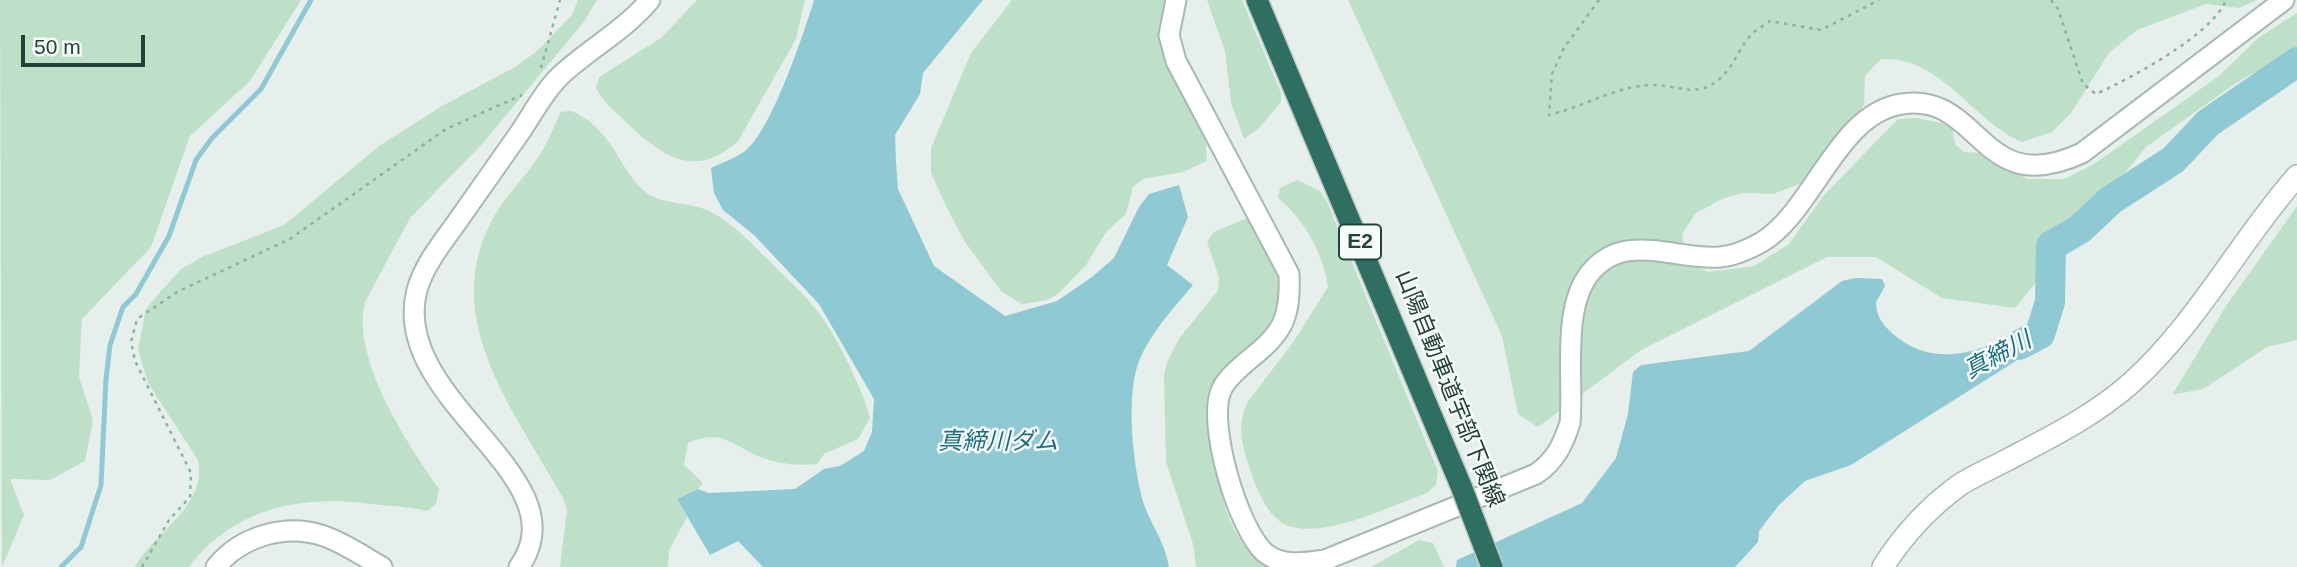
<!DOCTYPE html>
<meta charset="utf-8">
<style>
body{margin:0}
#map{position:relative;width:2297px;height:567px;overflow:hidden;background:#e6efeb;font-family:Arial,sans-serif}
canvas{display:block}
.scale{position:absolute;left:21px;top:35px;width:124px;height:32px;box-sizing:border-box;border:4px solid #24423a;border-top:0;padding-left:9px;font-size:21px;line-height:24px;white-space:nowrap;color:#24423a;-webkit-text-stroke:5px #f7fbf9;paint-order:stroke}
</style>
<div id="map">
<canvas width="2297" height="567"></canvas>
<div class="scale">50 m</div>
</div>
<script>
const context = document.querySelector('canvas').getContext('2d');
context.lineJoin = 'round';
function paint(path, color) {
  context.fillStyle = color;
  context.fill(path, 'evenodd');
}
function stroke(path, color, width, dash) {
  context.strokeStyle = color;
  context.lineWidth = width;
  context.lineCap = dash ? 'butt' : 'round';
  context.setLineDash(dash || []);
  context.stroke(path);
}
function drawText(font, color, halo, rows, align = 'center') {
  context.font = font + ' Arial,"Noto Sans JP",sans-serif';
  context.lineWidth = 5;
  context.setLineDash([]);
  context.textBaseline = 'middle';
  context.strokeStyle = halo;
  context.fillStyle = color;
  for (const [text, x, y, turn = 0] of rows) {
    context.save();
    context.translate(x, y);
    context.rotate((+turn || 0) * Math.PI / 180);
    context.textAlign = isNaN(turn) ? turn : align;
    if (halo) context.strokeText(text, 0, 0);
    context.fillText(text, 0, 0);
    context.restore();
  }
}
const green = new Path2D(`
 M0,0H301L250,81L190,136L151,247L82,319L79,377L93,420L85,461L50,480L10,479L24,515L2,567Z
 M578,0H597L583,23L483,143L410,218L365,302C351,359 407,443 439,489L436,504L427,511C405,506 385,506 363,503C296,496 232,510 189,567H135C155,531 207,507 198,460L148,383L138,350L146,309L162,290L181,269L202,257L284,225L379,146L442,106L515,67L537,51L572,15Z
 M697,0H805L796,39L738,141C697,179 664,158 629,125C617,113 604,103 596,88L599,77L661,38Z
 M1012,0H1165C1148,52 1189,88 1204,133C1207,141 1206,152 1207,161L1183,172L1143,179L1133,187L1126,214L1107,231L1086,265L1058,294L1047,300L1022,304L1001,291L965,242L946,206L931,173V148L971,53Z
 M1207,0H1242L1281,93V102L1259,128L1244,139L1231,103L1225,51Z
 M1348,0H2257L2239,8L2206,4L2137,30L2109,53L2071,113L2052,132L2022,142C1971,120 1942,56 1881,59L1865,76L1864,105L1810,180L1773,194L1742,193L1724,198L1696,213L1682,234L1687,262L1708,272L1754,266L1789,244L1824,195L1898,119L1916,118L1952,125L1955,144L1964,152L1984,153L2027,179H2064L2094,164L2219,76L2258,38L2297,13V49L2236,83L2146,147L2015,308L1942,298L1876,257H1827L1641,350L1538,427L1518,414L1502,336Z
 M572,111C614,131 615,163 643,190C662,207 690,200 713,213C732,223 747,239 762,254C780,272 799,289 815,308C834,330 863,390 870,418L858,439L824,454L817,464C801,466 781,464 766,459C734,448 725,427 688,443L684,465L703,483L698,489L677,499L687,517L669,550L668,567H560L567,510L563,498C515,410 433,314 498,210C509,192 525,177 537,159C547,145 553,128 561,112Z
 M1297,180L1320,191L1327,202L1438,471L1436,485L1427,493C1392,505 1309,548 1277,519C1264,508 1256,487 1251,472C1243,448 1236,427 1247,403L1294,341L1328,287C1323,254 1305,220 1278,198L1280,188Z
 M2297,206V340L2267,347L2203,389L2172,395L2226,306Z
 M1247,218C1259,228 1264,241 1270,255C1297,314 1256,340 1219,380C1217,444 1208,522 1265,567H1196L1193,544L1166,462L1164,376L1167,362L1179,339L1218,290L1219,277L1207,242L1214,232Z
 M1419,540L1433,543L1444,567H1371Z`);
const water = new Path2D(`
 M814,0H983L923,73L920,94L895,135L896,161L898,189L934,266L1005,316L1057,301L1092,277L1114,258L1139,207L1149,194L1179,185L1188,217L1167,265L1193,285C1173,309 1149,334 1138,364C1126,398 1133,463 1142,498C1149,523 1164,538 1169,567H763L738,541L710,555L677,499L698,489L708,493L795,489L824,469L840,466L864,451L872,432L874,399L819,304L754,235L723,210L714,193L711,168C722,163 735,158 745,151C771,132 804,33 814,0Z
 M1856,278L1882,279L1885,286L1876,302C1876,316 1883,325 1893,334C1938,374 1997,348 2038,316L2051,320L2049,340L1851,465L1805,481L1779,505L1759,531L1758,542L1735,567H1456L1457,560L1582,503L1616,458L1628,414L1633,372L1641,365L1749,351L1842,281Z`);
const stream = new Path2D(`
 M61,567L81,547L101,485L106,379L110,345L123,307L136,294L169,236L196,160L212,138L261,89L311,0`);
const river = new Path2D(`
 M2019,345L2040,334L2050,302L2051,246L2080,229L2111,200L2173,160L2208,123L2297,62`);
const path = new Path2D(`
 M1599,0L1564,48L1552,74L1549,115C1583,107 1616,86 1651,85C1676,84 1696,99 1718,80C1734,68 1739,46 1753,33C1758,28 1765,25 1770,21L1821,30L1879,0
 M2051,0L2058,9L2083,84L2096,94C2131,78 2212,35 2226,0
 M541,68L560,0
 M142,567L169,520L190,497L191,473L135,361L131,342L137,319L177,292L290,239L446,129L522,95`);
const minor = new Path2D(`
 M1176,0L1169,35L1176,61L1289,274C1291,322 1281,334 1245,363C1236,371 1225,380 1221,391C1207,424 1238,528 1264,552C1281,567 1305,563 1325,560L1536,474C1555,461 1563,445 1570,423C1574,379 1561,309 1590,273C1625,230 1676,261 1720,257C1734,256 1749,249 1760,243C1813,213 1837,113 1902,104C1982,92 1979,201 2082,153L2284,0
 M216,567C241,536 286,523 324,536C344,543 363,556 382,567
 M519,567C584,476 388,401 417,290C424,265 442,243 457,222C478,192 500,161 521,131C533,113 545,90 561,75C589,49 625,30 650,0`);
const tertiary = new Path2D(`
 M1883,567C1903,535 1927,509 1958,486C1973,476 1990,469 2005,461C2049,438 2094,416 2131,383C2197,324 2239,242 2297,176`);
const motorway = new Path2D(`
 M1257,0L1461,486`);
const motorwayBridge = new Path2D(`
 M1461,486L1492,567`);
const shields = [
 [1360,242,42]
];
const shieldNames = [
 ["E2",1360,242]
];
const streetNames = [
 ["山陽自動車道宇部下関線",1449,389,68]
];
const waterNames = [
 ["真締川",1998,356,-28],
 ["真締川ダム",998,442]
];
paint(green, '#bfe0c8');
paint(water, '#8ec9d4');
stroke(stream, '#8ec9d4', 5);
stroke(river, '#8ec9d4', 30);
stroke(minor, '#a8b8b2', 23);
stroke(tertiary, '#a8b8b2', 24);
stroke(motorway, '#c2cac8', 24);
stroke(path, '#86b3a5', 2.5, [3.5, 5]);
stroke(minor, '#fff', 19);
stroke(tertiary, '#fff', 21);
stroke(motorway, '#2f6f62', 21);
stroke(motorwayBridge, '#c2cac8', 24, []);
stroke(motorwayBridge, '#2f6f62', 21);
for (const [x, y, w] of shields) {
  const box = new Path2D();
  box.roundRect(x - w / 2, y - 17.5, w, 35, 5);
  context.fillStyle = '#f7fbf9';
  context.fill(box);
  stroke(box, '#24423a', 2);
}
drawText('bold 21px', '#24423a', null, shieldNames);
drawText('23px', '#24423a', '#f7fbf9', streetNames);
drawText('italic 24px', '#1c6f80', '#f7fbf9', waterNames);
</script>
